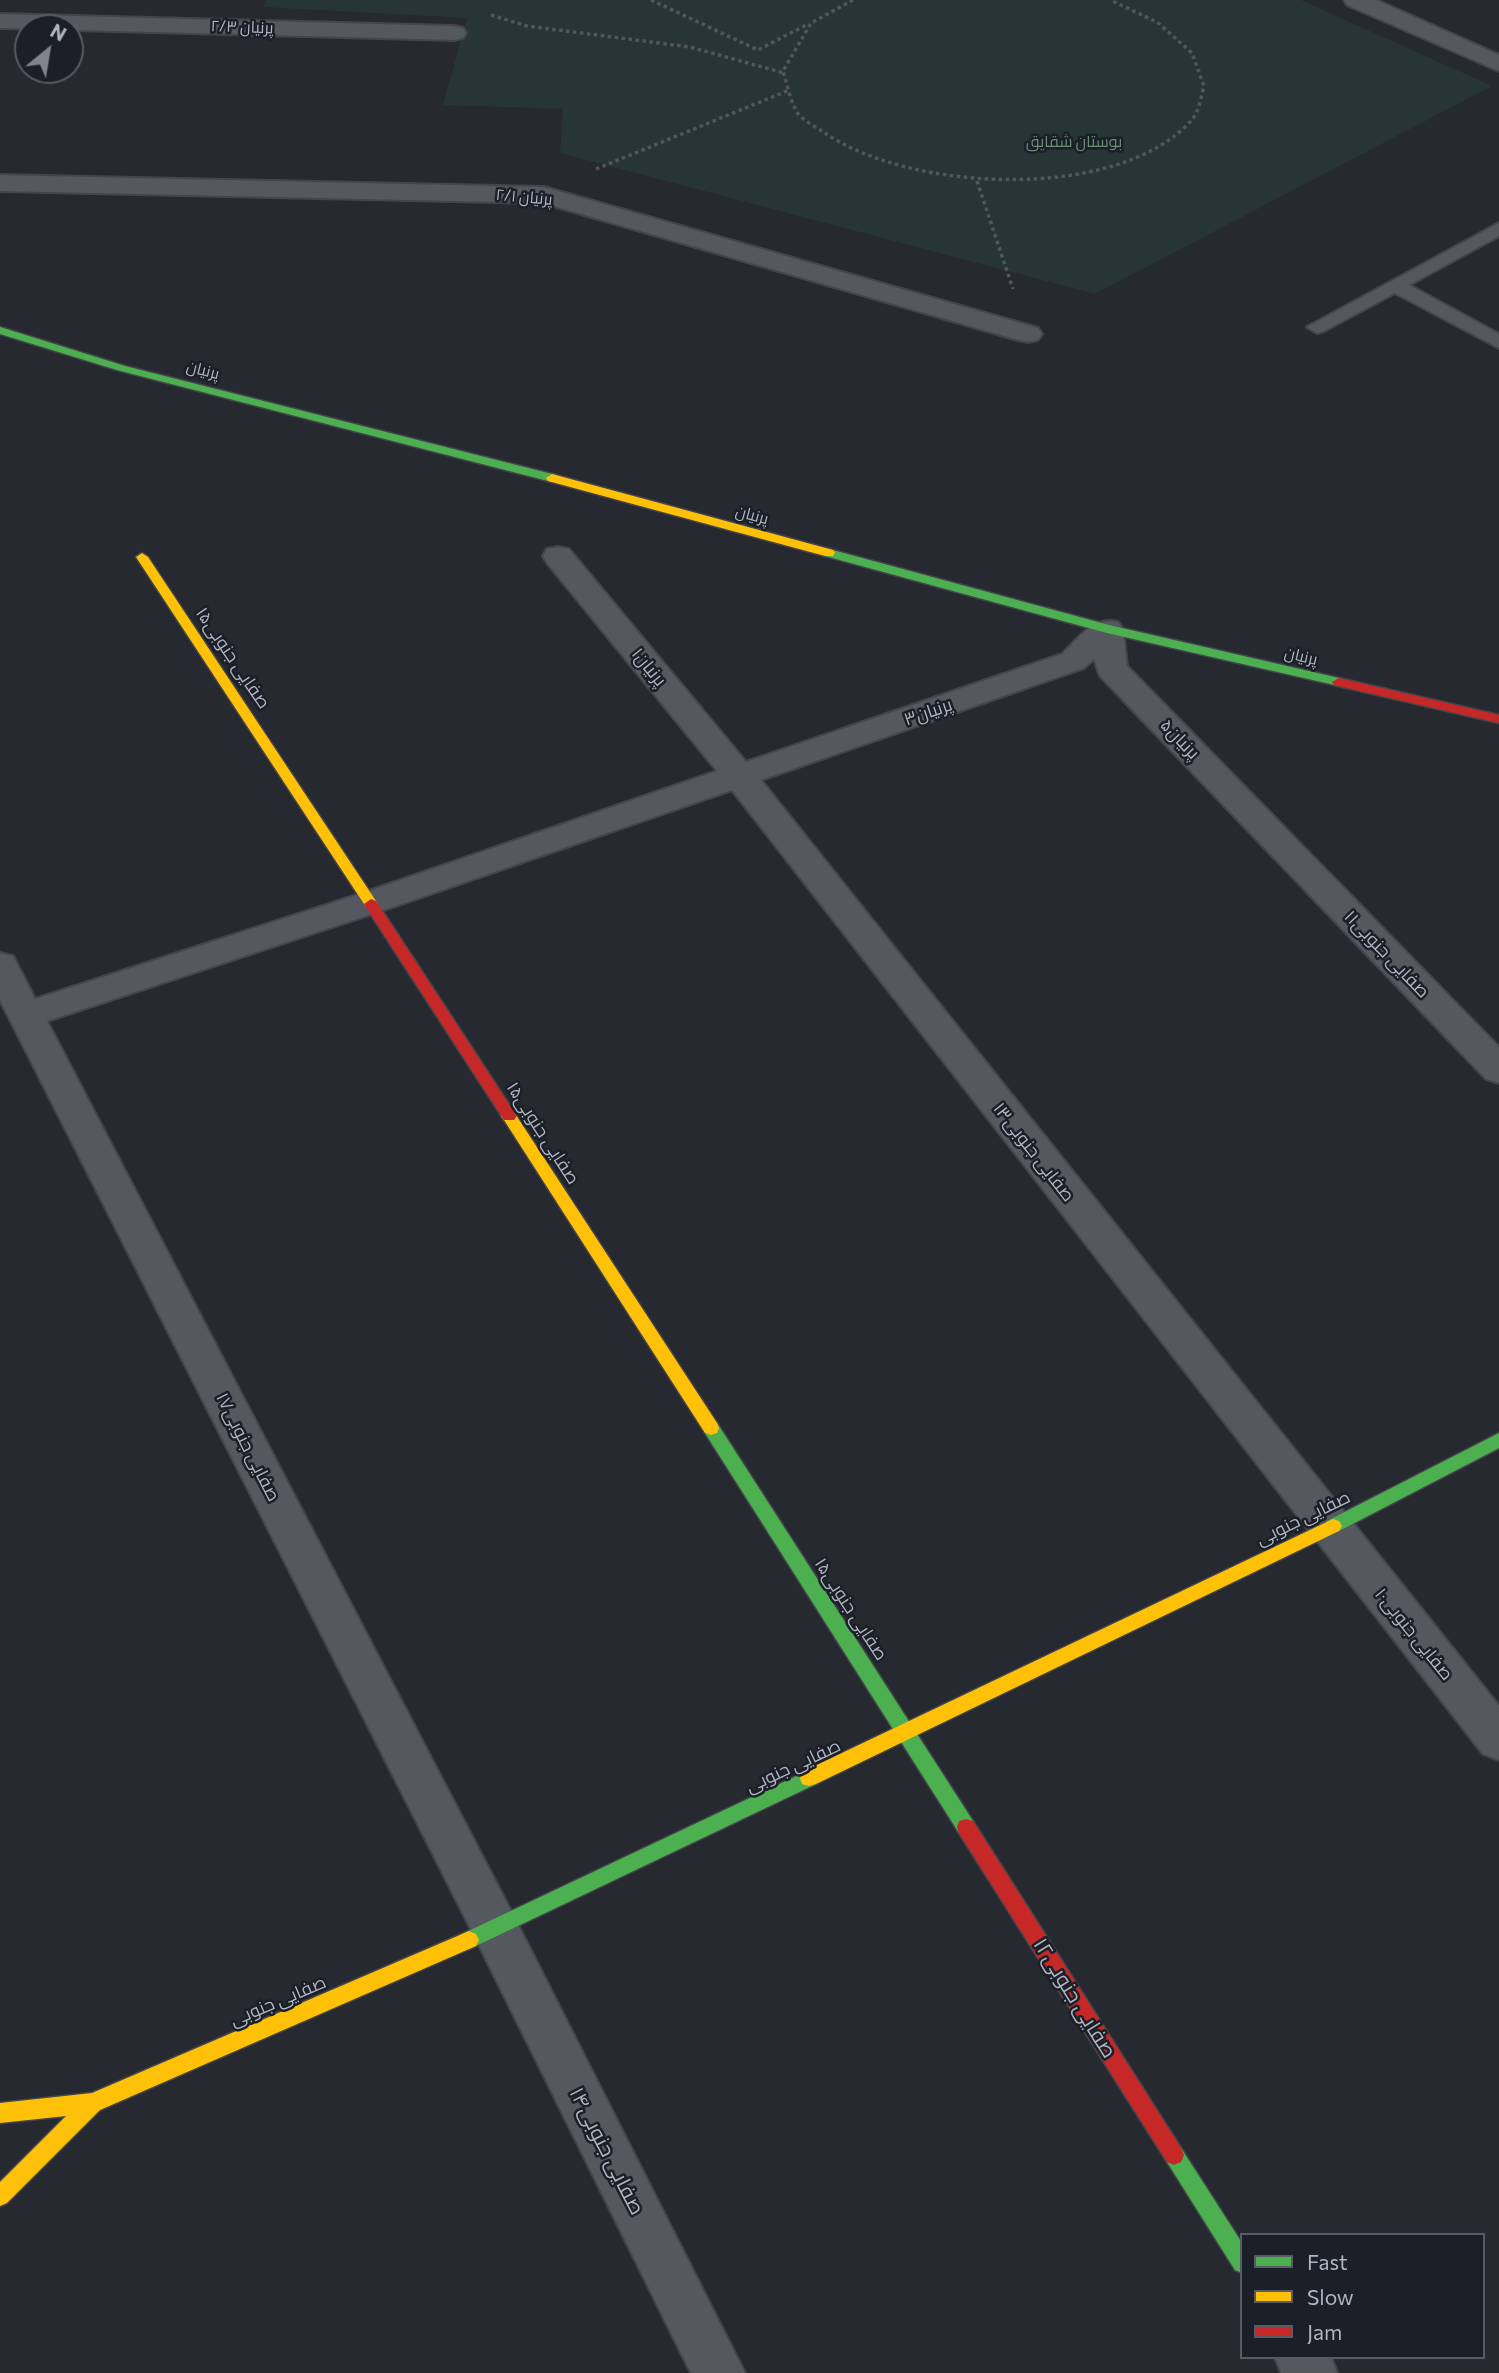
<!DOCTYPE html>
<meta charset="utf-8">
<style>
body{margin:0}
#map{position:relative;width:1499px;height:2373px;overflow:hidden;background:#26292f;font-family:Commissioner,sans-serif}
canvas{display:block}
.legend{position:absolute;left:1240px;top:2233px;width:245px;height:126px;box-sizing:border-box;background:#1a1f28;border:2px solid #565b65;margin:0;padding:9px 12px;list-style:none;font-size:21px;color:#afb5c1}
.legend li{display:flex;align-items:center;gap:14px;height:35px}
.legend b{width:35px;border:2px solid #565b65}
.north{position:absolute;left:14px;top:14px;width:70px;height:70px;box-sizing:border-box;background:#1a1f28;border:2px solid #565b65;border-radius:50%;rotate:30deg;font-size:19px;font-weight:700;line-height:28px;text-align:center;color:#afb5c1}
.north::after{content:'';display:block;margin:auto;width:24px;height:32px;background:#7f848e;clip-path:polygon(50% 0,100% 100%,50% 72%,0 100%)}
</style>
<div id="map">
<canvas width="1499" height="2373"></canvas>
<ul class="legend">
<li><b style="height:9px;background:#4caf50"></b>Fast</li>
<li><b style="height:9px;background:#ffc107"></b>Slow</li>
<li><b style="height:9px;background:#c62828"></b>Jam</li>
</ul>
<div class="north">N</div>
</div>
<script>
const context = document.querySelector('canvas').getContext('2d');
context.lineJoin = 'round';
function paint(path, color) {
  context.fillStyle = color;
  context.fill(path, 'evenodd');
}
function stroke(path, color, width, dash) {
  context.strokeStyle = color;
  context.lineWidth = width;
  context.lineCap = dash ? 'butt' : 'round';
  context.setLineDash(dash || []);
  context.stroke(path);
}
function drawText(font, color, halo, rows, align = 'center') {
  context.font = font + ' Commissioner,Cairo,sans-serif';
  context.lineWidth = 5;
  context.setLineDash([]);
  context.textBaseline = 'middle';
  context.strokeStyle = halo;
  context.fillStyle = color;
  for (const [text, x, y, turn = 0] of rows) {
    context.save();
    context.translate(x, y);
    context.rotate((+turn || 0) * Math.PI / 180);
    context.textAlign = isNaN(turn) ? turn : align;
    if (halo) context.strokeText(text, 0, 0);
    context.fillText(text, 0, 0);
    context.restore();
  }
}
const green = new Path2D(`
 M266,0H1301L1492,86L1095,294L560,153L563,109L443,105L467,18L263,7Z`);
const path = new Path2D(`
 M651,0L758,50L808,24
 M853,0L811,23L783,71C787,84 790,100 797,112C801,119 814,126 822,131C907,192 1116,203 1191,121C1199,112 1201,97 1204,86L1192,53L1157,22L1110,0
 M491,15L527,26L690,47L784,73
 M596,169L787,91
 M977,181L1013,289`);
const lane = new Path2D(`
 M1499,223V236L1409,285L1499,334V348L1395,293L1324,331L1317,333L1307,327Z`);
const street = new Path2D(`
 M1344,0H1376L1499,55V71L1347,5Z
 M0,14L454,26L463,28L466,33L463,38L454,40L0,28Z
 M0,175L544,187L1038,328L1042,334L1038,340L1028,342L1018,340L543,203L0,191Z
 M558,547L569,549L746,762L1062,654C1079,638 1093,616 1118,622L1123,629L1127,666L1499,1047V1083L1486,1079L1100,676L1094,659L1084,668L761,780L1499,1706V1760L1483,1754L732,790L384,910L47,1021L512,1913L745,2373H691L478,1943L0,1000V953L13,956L35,999L360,894L717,771L547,563L543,556L547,549Z
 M1275,2357H1331L1337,2373H1281Z`);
const fast = new Path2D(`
 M0,327L125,366L556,475L558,478L552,482L117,370L0,334Z
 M829,549L1109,625L1339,678L1346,682L1339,686L1107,633L825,556V550Z
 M711,1421L717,1423L973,1821L975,1827L973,1833L966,1835L959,1833L705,1433L703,1428L705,1423Z
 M1499,1433V1448L1339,1531L1333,1533L1327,1531L1324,1526L1327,1521Z
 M809,1770L816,1772L818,1778L816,1784L476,1946L469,1949L462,1946L459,1940L462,1934Z
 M1174,2145L1181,2148L1242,2243V2273L1235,2270L1167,2162L1164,2155L1167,2148Z`);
const slow = new Path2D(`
 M552,474L833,550L835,553L833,556H825L548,481L546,478Z
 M142,553L148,557L376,901L378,904L376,907H366L136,557Z
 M509,1110L514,1112L717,1423L719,1428L717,1433L711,1435L705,1433L504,1120L501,1116L504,1112Z
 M1333,1519L1339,1521L1342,1526L1339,1531L816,1784L809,1786L802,1784L800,1778L802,1772Z
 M469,1931L476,1934L479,1940L476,1946L100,2110L7,2203L0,2206V2182L66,2116L0,2123V2103L92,2093Z`);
const jam = new Path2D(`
 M1339,678L1499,715V723L1334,685L1332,682Z
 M371,899L376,901L514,1112L517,1116L514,1120H504L364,904Z
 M966,1819L973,1821L1181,2148L1184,2155L1181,2162L1174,2165L1167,2162L959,1833L957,1827L959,1821Z`);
const farStreetnames = [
 ["پرنیان ۲/۳",242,27,2],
 ["پرنیان ۲/۱",524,197,5],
 ["پرنیان",203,370,14],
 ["پرنیان",752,515,15],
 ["پرنیان",1301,656,13]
];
const farParknames = [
 ["بوستان شقایق",1074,142]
];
const streetNames = [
 ["صفایی جنوبی۱۵",233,658,56],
 ["پرنیان۱",649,667,51],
 ["پرنیان۳",928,712,-19],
 ["پرنیان۵",1180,739,46],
 ["صفایی جنوبی۱۱",1387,954,46],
 ["صفایی جنوبی۱۵",543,1133,57],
 ["صفایی جنوبی۱۳",1034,1152,52],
 ["صفایی جنوبی۱۷",248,1447,63],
 ["صفایی جنوبی",1303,1518,-26],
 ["صفایی جنوبی۱۵",851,1609,57],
 ["صفایی جنوبی۱۰",1414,1634,51],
 ["صفایی جنوبی",793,1766,-25],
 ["صفایی جنوبی",278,2001,-23]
];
const nearStreetnames = [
 ["صفایی جنوبی۱۲",1075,1998,58],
 ["صفایی جنوبی۱۴",607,2151,63]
];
paint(green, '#273537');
stroke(lane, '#43454a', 4);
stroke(street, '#43454a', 4);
stroke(fast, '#43454a', 3);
stroke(slow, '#43454a', 3);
stroke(jam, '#43454a', 3);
stroke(path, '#53575c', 3.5, [3.5, 3.5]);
paint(lane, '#55585e');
paint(street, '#55585e');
paint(fast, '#4caf50');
paint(slow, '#ffc107');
paint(jam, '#c62828');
drawText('16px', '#afb5c1', '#1a1f28', farStreetnames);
drawText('16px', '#6a8e74', '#1a1f28', farParknames);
drawText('18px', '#afb5c1', '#1a1f28', streetNames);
drawText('21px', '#afb5c1', '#1a1f28', nearStreetnames);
</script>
